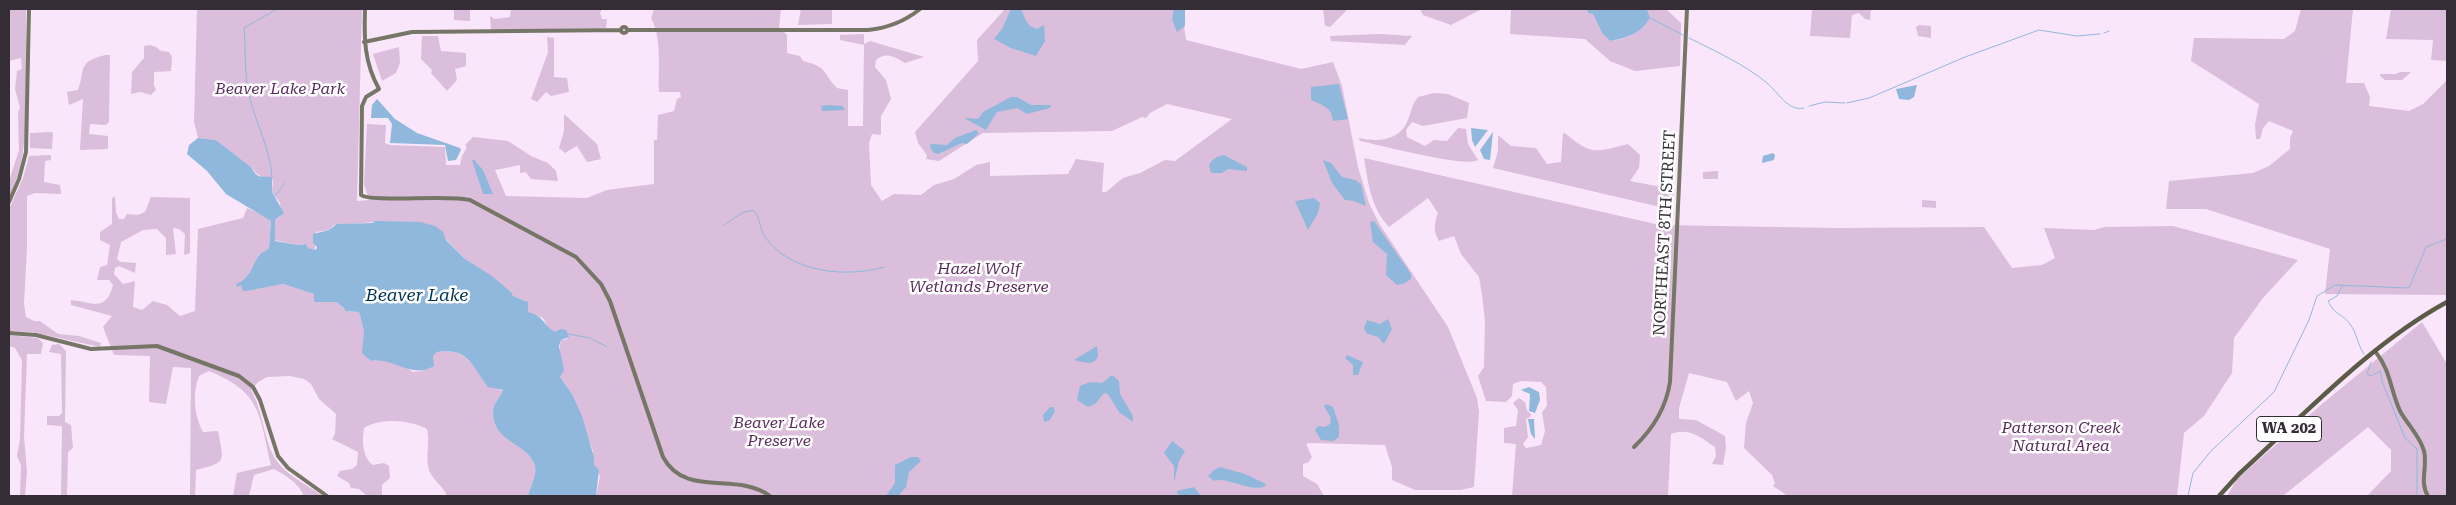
<!DOCTYPE html>
<style>
body{margin:0}
#map{position:relative;width:2456px;height:505px;overflow:hidden;background:#fae6fa;font-family:"Roboto Serif",serif}
canvas{display:block}
.frame{position:absolute;inset:0;border:10px solid #342d35;pointer-events:none}
</style>
<div id="map">
<canvas width="2456" height="505"></canvas>
<div class="frame"></div>
</div>
<script>
const context = document.querySelector('canvas').getContext('2d');
context.lineJoin = 'round';
function paint(path, color) {
  context.fillStyle = color;
  context.fill(path, 'evenodd');
}
function stroke(path, color, width, dash) {
  context.strokeStyle = color;
  context.lineWidth = width;
  context.lineCap = dash ? 'butt' : 'round';
  context.setLineDash(dash || []);
  context.stroke(path);
}
function drawText(font, color, halo, rows, align = 'center') {
  context.font = font + ' "Roboto Serif",serif';
  context.lineWidth = 5;
  context.setLineDash([]);
  context.textBaseline = 'middle';
  context.strokeStyle = halo;
  context.fillStyle = color;
  for (const [text, x, y, turn = 0] of rows) {
    context.save();
    context.translate(x, y);
    context.rotate((+turn || 0) * Math.PI / 180);
    context.textAlign = isNaN(turn) ? turn : align;
    if (halo) context.strokeText(text, 0, 0);
    context.fillText(text, 0, 0);
    context.restore();
  }
}
const green = new Path2D(`
 M9,9H26C25,64 35,148 9,197V181L19,150L18,112L20,108L15,89L17,71L22,69L21,58L9,61Z
 M197,9H362L357,201L369,200L364,184L367,124L386,125L385,143L390,145L445,147L446,165H460L462,156L467,147L465,145L473,137L508,141L531,156L548,163L556,171L558,181L531,179L526,172L520,173V165L495,170L506,196L587,198L607,190L654,184V140H657L658,115L674,111L677,99L681,97L680,92H659C658,68 662,37 651,18L654,9H781L779,27L787,35V53L800,56L803,61C829,67 822,73 837,88L848,90V126H863L864,45L840,40V35L864,34V44L870,41L924,57L905,63C895,57 886,51 876,60L875,67L886,80L891,99L881,116V135L872,134L869,143L871,185L882,201L894,194L921,195L934,185L954,179L976,165L990,162V176L1068,174L1076,159L1104,163L1102,192H1106L1123,178L1140,173L1165,160L1175,161L1232,119L1167,104L1150,113L1146,118L1142,117L1112,131L983,133L939,161L926,159L927,155L918,143L915,132L978,61L977,40L1005,9H1184L1182,11L1186,40L1301,69L1333,62L1342,86L1358,167L1369,203L1380,225L1448,327L1477,398L1479,412L1474,487L1461,490H1415L1392,480V467L1385,445L1310,443L1306,444L1312,457L1309,462L1303,464V476L1317,484L1324,496H596L600,476L594,465L593,451L572,394L560,377C563,364 558,352 561,340L568,339L550,330L543,318L528,312L526,301L513,296L512,293L492,277L465,259L443,236L416,222H374L334,225L329,230L316,232L315,250L308,248L306,244L298,245L274,240L275,220L281,216L280,203L272,192L273,180C263,178 256,175 251,167L216,140L198,138L194,122Z
 M454,9H470V21L454,20Z
 M511,9H602L600,13L602,19H607L606,28L491,30L490,16L495,19L510,17Z
 M801,9H832V24L798,25Z
 M1323,9H1348L1330,27L1325,26Z
 M1420,9H1490H1482L1451,25L1423,15Z
 M1511,9H1587L1593,14L1602,33L1610,41C1629,39 1638,33 1650,18L1647,9H1666L1681,23L1680,66L1635,71L1610,61L1585,39L1510,34Z
 M1812,9H1871L1870,20L1865,19L1859,13L1852,15L1850,38L1810,36Z
 M2301,9H2353L2346,83H2364L2370,97L2369,106L2409,111L2423,104L2447,80V295L2325,294L2330,249L2206,209H2166L2169,181L2253,173L2269,166L2290,149V138L2293,131L2269,121L2263,128L2260,139H2256L2255,125L2259,104L2191,61L2194,38L2284,39L2295,31Z
 M2391,9H2447V61L2431,60L2433,40L2386,39Z
 M1919,25L1931,26V38L1918,36L1916,27Z
 M1380,34L1412,36L1405,45L1331,41L1330,36Z
 M422,36H438L441,51L466,53V66L455,69L457,80L447,91L431,73L432,70L421,59Z
 M547,37L554,38V77L567,78L569,92L551,96L546,92L537,102L531,99L548,52Z
 M150,45L156,47L161,51L169,52L172,57L171,71L154,72V85L156,90L151,95L140,92L131,94L132,72L144,58V46Z
 M399,47L400,63L396,73L382,81L373,54Z
 M105,55H110L109,122L106,125L90,124L89,134L108,136V149L80,150L83,99L69,105L67,92L78,90C86,67 77,63 105,55Z
 M2400,72H2411L2402,80H2385L2380,76V74H2396Z
 M1434,93L1448,94L1469,103L1467,118L1423,126L1412,122L1406,130L1407,137L1425,146L1434,140L1447,141L1458,128L1466,129L1468,144L1478,160C1465,168 1380,145 1360,141L1359,138C1377,142 1399,141 1407,122C1412,112 1410,107 1418,97Z
 M564,114L597,144L601,159L587,162L577,146L565,153L559,148L564,131Z
 M51,132L53,133L52,149L30,148V133Z
 M1563,133L1566,134C1592,156 1597,152 1628,144L1640,155L1639,168L1630,181L1661,187L1674,176L1673,210L1493,168L1498,151V135L1511,146L1536,148L1547,164L1561,162Z
 M51,155V160L45,161L44,182L60,185L61,194L35,193L27,196V247L24,304L26,317L34,321H40L58,334L79,336L101,343L100,347L32,332L9,331V209L23,178L29,156Z
 M1364,158L1660,225L1836,228L1984,227L2012,268L2042,265L2055,258L2044,228L2094,230L2105,227L2173,226L2298,260L2263,298L2234,338L2232,373L2204,416L2184,433L2177,496H1788L1773,486L1775,483L1772,475L1744,448L1746,423L1753,403L1749,391L1736,401L1727,382L1689,373L1679,408V419L1696,420L1725,436L1726,448L1723,465L1712,464L1716,456L1715,447C1700,437 1689,427 1671,434L1668,496H1512L1516,444L1504,443V428L1516,426L1518,410L1513,403L1519,398L1525,402L1527,411L1531,414L1530,417L1526,419L1528,437L1523,444L1526,448L1541,445L1545,431L1542,412L1547,406L1546,387L1541,382L1521,381L1513,384L1512,396L1506,402L1486,401L1478,376L1484,367L1485,321L1482,295L1479,277L1461,254L1454,236L1439,241C1433,231 1434,223 1438,213L1428,198L1389,227C1371,208 1368,183 1364,158Z
 M1718,171V179H1703V172Z
 M115,197L116,212L119,219H124L127,214L138,215L145,212L151,197L190,198V253L184,255L185,234L179,229L173,228L176,254L166,255V238L157,229L143,230L121,242L117,259L121,262L136,263L135,273L119,266L115,268L114,274L123,284L135,281L133,307L142,310L153,301L167,305L180,316L195,311L198,229L243,218L247,208L269,218L271,221L269,248L261,255L259,254L255,264L242,283L247,291L283,284L314,294V302H336L344,308L345,311L359,312L364,331L366,356L371,361L382,360L400,364L413,372L422,371L433,361V356L437,352C464,347 474,365 486,385L503,391C501,397 493,403 493,411C492,444 528,442 535,466C537,476 531,488 528,496H447C443,485 430,479 428,466C426,454 430,442 427,429C411,420 380,417 364,428C362,441 362,457 373,465L384,463L389,466L390,478L382,485V496H367L359,489L351,488L349,483L337,476L340,471L352,469L357,465L358,452L332,439L335,434L336,414L319,399L311,384L304,379L290,376L267,377L258,382L251,390C263,411 263,436 274,457C284,474 307,485 323,496H304C298,483 287,476 274,469L254,475L249,496H233L237,473L271,465C259,414 262,393 209,371L199,376C192,393 194,416 203,432L218,431C224,463 227,462 196,470L195,496H190L191,368L173,367L166,404L149,402L150,356L114,355L103,327L112,316L71,305V300C92,302 106,313 113,285L109,280H97L100,267L107,265L110,245L100,240V232L112,224V198Z
 M1922,200L1936,201V208L1922,207Z
 M2422,322L2447,364V496H2367L2391,471V450L2368,427L2283,496H2227L2237,479L2322,404Z
 M9,335L38,338L43,343L41,354H27L24,436L27,472L25,496H20L21,465L17,456L20,439L22,360L15,348L9,346Z
 M59,344L66,351L65,422L71,425L73,448L68,452L67,496H61L62,426L47,425V416H59L62,413L61,354L49,352L52,345Z`);
const water = new Path2D(`
 M1011,9H1021C1025,18 1026,26 1037,29L1044,25L1045,41L1036,56L1011,48L994,39L1002,29Z
 M1174,9H1185V26L1177,32L1172,19Z
 M1587,9H1647L1650,18C1640,34 1627,38 1610,41L1602,33L1593,14L1588,13Z
 M1339,84L1348,119L1333,121C1332,107 1322,105 1311,100V87Z
 M1917,85L1914,97L1909,100L1899,99L1896,89Z
 M1011,97H1017L1031,105H1051L1050,108L1027,114L1017,108L997,112L986,130L964,118L978,119L983,112Z
 M377,99L395,119L417,133L460,148L461,150L456,160L448,161L445,145L390,143L392,124L388,118H371L372,105Z
 M829,105L842,106L845,110L822,111L821,106Z
 M1471,128L1488,130L1475,147L1472,140Z
 M976,130L979,133L967,144L962,143L938,154L934,153L930,147L931,144L947,145L955,138Z
 M1493,132L1490,160L1484,159L1480,150Z
 M198,138L216,140L251,167C257,179 261,176 272,177V192L284,213L275,220V241L298,245L306,244L308,248L316,250L317,247L313,243V234L329,230L337,224L372,223L376,221L420,222L435,226L443,232L446,240L465,259L492,276L512,293L513,296L528,302V312C543,315 544,326 555,332L561,329L566,330L569,337L561,340L559,346L564,370L560,377L572,394L582,416L594,457V465L599,470L596,496H528C530,488 537,476 535,466C528,442 492,444 493,411C493,403 501,397 503,390L488,387C472,367 469,347 437,352L433,356L434,366C411,380 395,357 371,361L362,353L364,331L359,312L345,311L344,308L336,302H314V294L283,284L247,291H243L241,285L237,287L236,284C250,280 255,259 260,254C261,253 266,251 269,248L271,221L226,194L207,171L187,154L189,145Z
 M1773,153L1775,155L1774,160L1762,163L1763,156Z
 M1224,155L1247,167V171L1228,169L1222,173H1211L1209,165C1213,158 1216,157 1224,155Z
 M472,160H474L483,170L493,194H483Z
 M1323,160L1331,163L1342,177L1355,180L1361,184L1366,206L1354,201L1345,200L1332,183Z
 M1314,198L1320,203L1318,213L1308,230L1295,201Z
 M1374,221L1411,274V279L1405,283L1397,285L1386,275L1387,254L1373,242L1370,222Z
 M1388,319L1392,329L1384,344L1378,337L1366,333L1364,328L1367,320L1380,324Z
 M1097,346L1098,356C1094,367 1084,362 1074,360Z
 M1347,355L1363,362L1358,375H1353V365L1345,358Z
 M1112,375L1119,381L1120,394L1133,416V422L1119,412L1108,394L1104,393L1095,404L1088,407L1077,400L1080,386L1090,382L1102,383Z
 M1529,387L1539,392L1540,400L1535,413L1529,411L1530,394L1521,390Z
 M1326,404L1333,407L1339,425V437L1333,441L1321,440L1315,430L1318,426L1325,427L1330,424L1331,418L1324,406Z
 M1050,407H1053L1055,411L1050,420L1044,422L1043,415Z
 M1528,419H1534L1535,439L1531,434Z
 M1172,441L1185,451L1179,461L1174,482V466L1164,453Z
 M911,457H918L921,461L909,472L906,487L898,496H886L895,483V465Z
 M1220,467L1245,474L1266,484L1264,487C1246,491 1226,476 1214,481L1208,476L1214,470Z
 M1194,487L1201,496H1180L1177,493V491Z`);
const stream = new Path2D(`
 M1650,18L1683,35
 M2104,33L2109,31
 M1689,38C1715,51 1744,64 1767,83C1778,92 1788,112 1804,108
 M1888,90L1965,57L2039,30L2077,36L2100,34
 M1847,103L1869,98L1888,90
 M1809,106L1825,102L1845,103
 M272,177C270,148 256,124 249,95C244,74 246,49 244,28L277,9
 M274,197L285,183
 M724,225L742,213L753,210C761,217 759,229 765,237C790,273 847,278 884,267
 M2343,285L2337,296L2328,301C2336,317 2342,313 2350,324C2357,333 2357,344 2364,354
 M568,334L590,338L607,347
 M2371,362L2367,374L2371,376L2380,371L2383,384L2405,438L2417,449V496
 M2188,496L2193,473L2211,451L2274,392L2309,320L2317,296L2335,285L2409,288L2426,247L2447,239`);
const secondary = new Path2D(`
 M365,9C364,38 364,62 379,89L366,97L362,106L361,195C372,203 447,194 470,200L576,257L601,284L610,301L663,457C686,499 736,471 770,496
 M621 30a3 3 0 1 1 6 0a3 3 0 1 1-6 0Z
 M627,30H868C888,28 904,22 920,9
 M364,42L412,32L621,30
 M9,202L19,179L26,152L29,9
 M9,333L36,335L91,349L157,346L239,376L253,387L260,400L278,456L288,468L327,496
 M2375,351C2391,371 2390,389 2400,411C2407,424 2420,436 2424,451C2428,466 2419,482 2428,496
 M1634,447C1653,429 1666,408 1670,382L1687,9`);
const primary = new Path2D(`
 M2219,496L2239,474C2304,415 2370,344 2447,302`);
const shields = [
 [2289,429,65]
];
const shieldNames = [
 ["WA 202",2289,429]
];
const parkNames = [
 ["Beaver Lake Park",280,89],
 ["Hazel Wolf",979,269],
 ["Wetlands Preserve",979,287],
 ["Beaver Lake",779,423],
 ["Preserve",779,441],
 ["Patterson Creek",2061,428],
 ["Natural Area",2061,446]
];
const streetNames = [
 ["NORTHEAST 8TH STREET",1665,233,-87]
];
const waterNames = [
 ["Beaver Lake",417,296]
];
paint(green, '#dabedb');
paint(water, '#8fb8dc');
stroke(stream, '#8fb8dc', 1);
stroke(secondary, '#767667', 4);
stroke(primary, '#5b5b48', 4.5);
for (const [x, y, w] of shields) {
  const box = new Path2D();
  box.roundRect(x - w / 2, y - 12.5, w, 25, 4);
  context.fillStyle = '#fff';
  context.fill(box);
  stroke(box, '#342d35', 1);
}
drawText('bold 15px', '#342d35', null, shieldNames);
drawText('italic 16px', '#5a2c5d', '#fff', parkNames);
drawText('16px', '#342d35', '#fff', streetNames);
drawText('italic 18px', '#023456', '#fff', waterNames);
</script>
